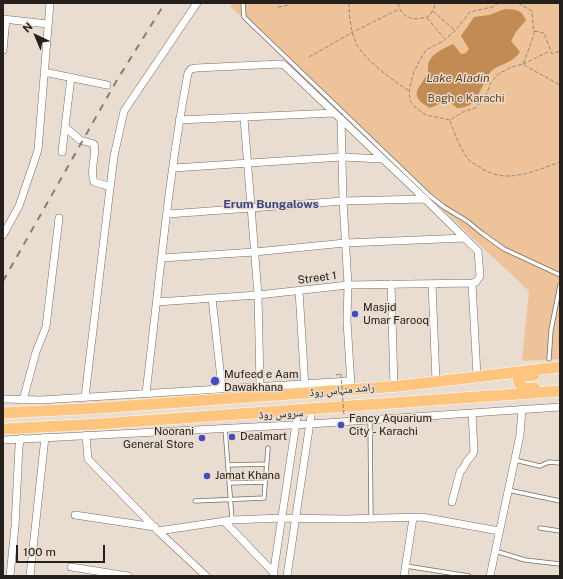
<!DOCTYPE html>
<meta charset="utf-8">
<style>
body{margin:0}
#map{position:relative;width:563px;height:579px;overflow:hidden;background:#e9dcd0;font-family:"Public Sans",sans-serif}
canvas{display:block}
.frame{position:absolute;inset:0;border:4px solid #25201c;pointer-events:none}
.north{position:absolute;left:16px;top:16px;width:40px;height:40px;-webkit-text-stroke:3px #e9dcd0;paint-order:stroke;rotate:316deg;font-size:11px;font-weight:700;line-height:16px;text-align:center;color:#25201c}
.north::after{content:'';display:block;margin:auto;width:14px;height:18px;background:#25201c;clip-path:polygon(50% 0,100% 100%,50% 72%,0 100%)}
.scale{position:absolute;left:16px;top:545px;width:89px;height:18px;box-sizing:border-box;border:2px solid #25201c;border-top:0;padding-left:5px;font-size:12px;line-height:14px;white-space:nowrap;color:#25201c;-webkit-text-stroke:3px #e9dcd0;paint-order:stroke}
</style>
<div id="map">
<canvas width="563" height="579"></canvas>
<div class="frame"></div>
<div class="north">N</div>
<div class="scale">100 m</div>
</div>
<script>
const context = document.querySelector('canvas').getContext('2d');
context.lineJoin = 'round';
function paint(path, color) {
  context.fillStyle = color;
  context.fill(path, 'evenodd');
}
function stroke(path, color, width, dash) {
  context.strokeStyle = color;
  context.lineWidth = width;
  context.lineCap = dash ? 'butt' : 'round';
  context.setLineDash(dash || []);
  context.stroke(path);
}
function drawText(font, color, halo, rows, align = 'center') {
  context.font = font + ' "Public Sans","Noto Naskh Arabic",sans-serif';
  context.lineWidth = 3;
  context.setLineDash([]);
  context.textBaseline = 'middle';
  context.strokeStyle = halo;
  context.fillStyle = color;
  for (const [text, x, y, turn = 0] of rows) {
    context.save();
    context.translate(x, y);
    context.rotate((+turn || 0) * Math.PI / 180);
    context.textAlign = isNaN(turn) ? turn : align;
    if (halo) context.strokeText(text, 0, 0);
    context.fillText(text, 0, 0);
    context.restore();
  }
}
const green = new Path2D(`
 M232,3H560V359L522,361L529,291C428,198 332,99 230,6Z`);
const water = new Path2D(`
 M505,9C516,10 521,9 526,20L516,32L511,41L520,52C510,66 497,63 489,74C479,88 479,108 457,108C444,97 444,103 430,108C407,95 419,90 427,74C429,70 427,65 429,62C432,53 445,48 453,44L461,54L466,53L469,49L461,36L474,17L489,15Z`);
const path = new Path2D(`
 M349,3C349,17 351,33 357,45C365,59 394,82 408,90
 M398,3C400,15 410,21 421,18C425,18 428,17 430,15C433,11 434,7 436,3
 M499,3L492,7L470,12L455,31L443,41L426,50L420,60L413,74L409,91L410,101L416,108L426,115L450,120L463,112L475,108L486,96L490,84L498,74L512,67L523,64L534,35L532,11L518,3
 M278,7L289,5V3
 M433,11L454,30
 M427,18L444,38
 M534,31L544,33L552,54L560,51
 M309,57L353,32L399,9
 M523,64L550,51
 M524,65L560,85
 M450,121C454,132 462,154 471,162C474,164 478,166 481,168C507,185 534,171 560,162
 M336,375L341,374`);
const lane = new Path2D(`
 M243,3L244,17L430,196L444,207L467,221L483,234L504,249L560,275
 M549,359L551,330L560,285
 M370,420L371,518
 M225,428L232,520
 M515,460L540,466L549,462L560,463
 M228,465L267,464
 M229,483L265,482
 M508,490L560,501
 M195,501L264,498L268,448
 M540,528L560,531
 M495,551L525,560L560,564
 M406,566L469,576`);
const street = new Path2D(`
 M3,19L48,24
 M3,50L6,19
 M44,72L107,85
 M244,118L258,295L260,385
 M341,119L343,201L348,285L347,321L351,385
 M179,120L334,113
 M65,127L80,140L94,144C97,157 89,169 94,182L105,185L110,188L85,397
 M62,152L71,77
 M173,168L342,157L382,159
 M110,188L114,156L124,111L197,3
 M168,214L251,208L343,201L425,199
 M3,235L19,206L38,150L50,3
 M162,258L255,252L345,243L465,238
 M472,283L477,376
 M391,284L394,386
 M432,284L436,381
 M299,291L305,387
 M212,298L222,388
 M146,393C159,286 168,178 188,73L191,69L196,68L280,64L284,65L425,199L478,251L480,276L476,282L472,283L348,285L258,295L157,302
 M3,399L41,400L351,381
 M23,400L36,352L46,327L59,218
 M86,435L88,459L158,531L206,576
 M3,440L310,424L560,407
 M452,502L460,472L464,467L467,461L473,454L474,451L472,413
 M75,515L155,527
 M224,521L274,573
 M158,531L232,520L282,518L345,519L422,517L499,531
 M71,567L128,576
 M10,576L15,526L19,446L21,438
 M30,576L45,437
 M273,576L298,410
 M287,576L312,409
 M404,576L413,518
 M490,576L520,435L522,409`);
const primary = new Path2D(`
 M534,375L525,376L518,381L522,387L526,389L535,388
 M3,413L100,408L400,386L560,367
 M3,429L99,424L560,391`);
const rail = new Path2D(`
 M3,281L117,80L165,3`);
const pathBridge = new Path2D(`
 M341,374L344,416`);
const markers = [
 [355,314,4,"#454bc0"],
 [215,381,5,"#454bc0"],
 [341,425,4,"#454bc0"],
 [232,437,4,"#454bc0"],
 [202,438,4,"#454bc0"],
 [207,476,4,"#454bc0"]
];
const parkNames = [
 ["Bagh e Karachi",466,99]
];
const streetNames = [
 ["Street 1",317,278,-7],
 ["راشد منہاس روڈ",342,390,-5],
 ["سروس روڈ",281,414,-3]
];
const poiNames = [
 ["Masjid",363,308],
 ["Umar Farooq",363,321],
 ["Mufeed e Aam",224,375],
 ["Dawakhana",224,388],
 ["Fancy Aquarium",349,419],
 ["City - Karachi",349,432],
 ["Noorani",194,432,"right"],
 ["General Store",194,445,"right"],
 ["Dealmart",240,437],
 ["Jamat Khana",215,476]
];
const waterNames = [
 ["Lake Aladin",458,78]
];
const neighbourhoodNames = [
 ["Erum Bungalows",271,204]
];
paint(green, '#eec39a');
paint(water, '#c28b54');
stroke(lane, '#786d62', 5);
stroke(street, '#786d62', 8);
stroke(primary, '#fff', 12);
stroke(path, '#928880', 1, [4, 2]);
stroke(lane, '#fff', 3.5);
stroke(street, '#fff', 7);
stroke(primary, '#fec57f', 11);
stroke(rail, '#877e76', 2, [7, 7]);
stroke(pathBridge, '#928880', 1, [4, 2]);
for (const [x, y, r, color] of markers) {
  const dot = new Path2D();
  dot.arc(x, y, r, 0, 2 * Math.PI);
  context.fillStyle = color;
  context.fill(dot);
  stroke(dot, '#e9dcd0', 1.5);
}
drawText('11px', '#694319', '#e9dcd0', parkNames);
drawText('11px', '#25201c', '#e9dcd0', streetNames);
drawText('11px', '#25201c', '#e9dcd0', poiNames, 'left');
drawText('italic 12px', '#643e13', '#e9dcd0', waterNames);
drawText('bold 12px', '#3d4682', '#e9dcd0', neighbourhoodNames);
</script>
